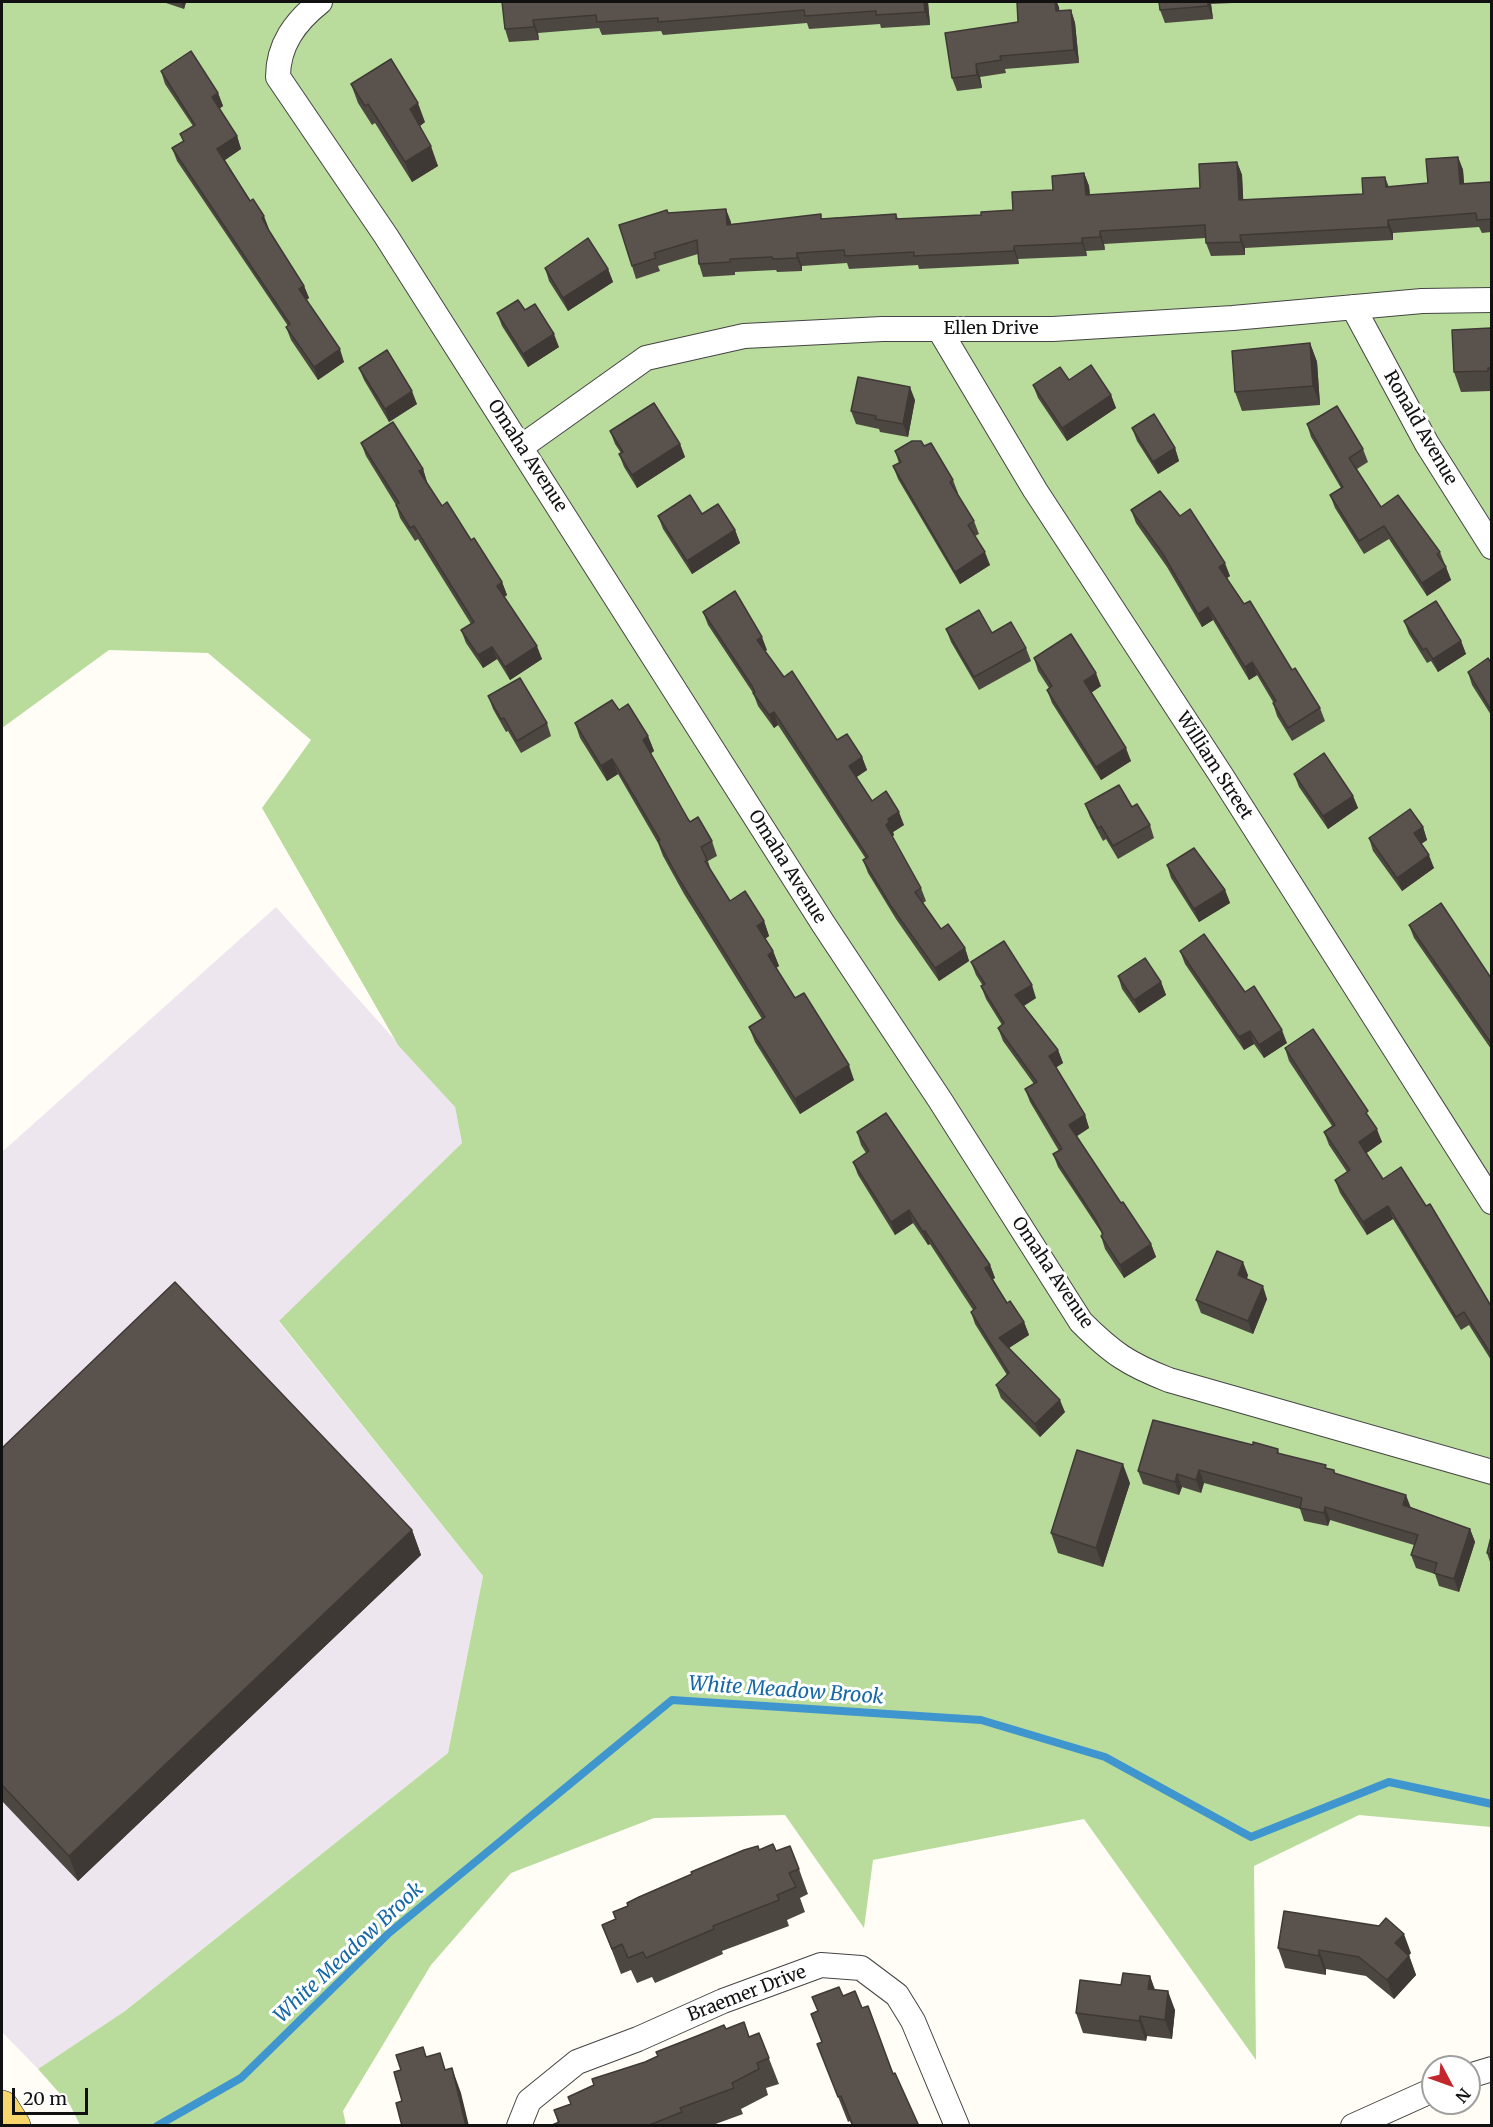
<!DOCTYPE html>
<style>
body{margin:0}
#map{position:relative;width:1493px;height:2127px;overflow:hidden;background:#fffdf5;font-family:Merriweather,serif}
canvas{display:block}
.frame{position:absolute;inset:0;border:3px solid #111;pointer-events:none}
.north{position:absolute;left:1421px;top:2055px;width:60px;height:60px;box-sizing:border-box;background:#fff;border:2px solid #a0a0a0;border-radius:50%;rotate:131deg;font-size:16px;font-weight:700;line-height:24px;text-align:center;color:#111}
.north::after{content:'';display:block;margin:auto;width:21px;height:27px;background:#c4262e;clip-path:polygon(50% 0,100% 100%,50% 72%,0 100%)}
.scale{position:absolute;left:12px;top:2088px;width:76px;height:27px;box-sizing:border-box;border:3px solid #111;border-top:0;padding-left:8px;font-size:18px;line-height:21px;white-space:nowrap;color:#111;-webkit-text-stroke:4px #fff;paint-order:stroke}
</style>
<div id="map">
<canvas width="1493" height="2127"></canvas>
<div class="frame"></div>
<div class="north">N</div>
<div class="scale">20 m</div>
</div>
<script>
const context = document.querySelector('canvas').getContext('2d');
context.lineJoin = 'round';
function paint(path, color) {
  context.fillStyle = color;
  context.fill(path, 'evenodd');
}
function stroke(path, color, width, dash) {
  context.strokeStyle = color;
  context.lineWidth = width;
  context.lineCap = dash ? 'butt' : 'round';
  context.setLineDash(dash || []);
  context.stroke(path);
}
function drawText(font, color, halo, rows, align = 'center') {
  context.font = font + ' Merriweather,serif';
  context.lineWidth = 6;
  context.setLineDash([]);
  context.textBaseline = 'middle';
  context.strokeStyle = halo;
  context.fillStyle = color;
  for (const [text, x, y, turn = 0] of rows) {
    context.save();
    context.translate(x, y);
    context.rotate((+turn || 0) * Math.PI / 180);
    context.textAlign = isNaN(turn) ? turn : align;
    if (halo) context.strokeText(text, 0, 0);
    context.fillText(text, 0, 0);
    context.restore();
  }
}
const industrial = new Path2D(`
 M276,907L455,1107L462,1143L279,1322L483,1576L448,1753L125,2011L38,2069L2,2032V1152Z`);
const forest = new Path2D(`
 M2,2H1491V1827L1359,1815L1254,1866L1256,2060L1084,1819L873,1860L864,1928L785,1815L654,1818L511,1873L431,1965L343,2111L346,2125H80L70,2105L38,2069L125,2011L448,1753L483,1576L279,1321L462,1143L455,1107L398,1045L262,808L311,740L208,653L109,650L2,728Z`);
const stream = new Path2D(`
 M157,2126L241,2078L389,1933L672,1700L981,1720L1105,1757L1251,1837L1389,1782L1492,1804`);
const minor = new Path2D(`
 M320,2C295,22 278,45 278,77L386,236L824,925L940,1100L1081,1322C1112,1353 1128,1364 1169,1380L1492,1472
 M1353,307L1427,444L1492,547
 M939,329L1035,490L1221,775L1492,1202
 M521,447L646,358L744,336L882,329H1053L1233,318L1422,301L1492,300
 M1469,2076L1492,2069
 M519,2126L529,2101L577,2062L638,2039L723,2001L821,1965L861,1968L897,1995L913,2021L957,2126
 M1353,2126L1433,2090`);
const primary = new Path2D(`
 M2,2107L14,2126`);
const wall = new Path2D(`
 M163,2H186L184,9Z
 M502,2H928L930,25L881,28L880,24L809,29L807,23L663,35L661,31L602,35L599,28L538,33L539,40L509,42L505,29Z
 M1159,2H1254L1211,4L1213,19L1165,23L1160,10Z
 M1059,7V11L1071,10L1075,23L1079,63L1005,69L1006,73L980,77L982,88L957,91L952,78L1018,22Z
 M161,71L218,93L223,106L219,109L237,136L241,149L225,160L304,286L309,298L306,300L344,362L318,380L291,340L286,327L288,326L177,161L172,148L183,141L180,134L193,126L165,84Z
 M351,84L425,122L420,126L438,166L412,182L375,123L372,125L358,103Z
 M1458,157L1463,170L1464,184L1491,182V232L1482,233L1479,227L1393,233V240L1245,248V255L1211,256L1206,243V238L1104,244L1105,250L1086,251L1087,256L1018,259L1019,264L919,269L918,265L849,269L847,263L802,266V271L777,272L776,270L735,272V275L703,277L699,264L698,254L658,266L660,271L636,279L632,266L669,213L731,222V224L896,214L898,219L981,215L1013,210L1084,173L1089,186L1090,195L1200,188L1237,162L1242,175L1243,200L1363,194L1385,177L1389,187L1428,183Z
 M545,268L608,269L613,282L568,311L549,281Z
 M525,310L559,347L528,367L502,326L497,313Z
 M1491,328V391L1461,392L1454,372Z
 M1310,343L1317,362L1320,405L1242,411L1235,392Z
 M359,368L417,404L389,422L364,380Z
 M1069,380L1111,395L1116,408L1067,441L1038,398L1033,385Z
 M915,400L908,437L880,432L879,429L856,424L851,411Z
 M1307,424L1363,449L1368,462L1357,469L1381,507L1440,552L1451,580L1427,596L1389,539L1364,554L1335,508L1330,495L1341,488L1311,437Z
 M1132,428L1175,448L1179,461L1158,474L1137,441Z
 M610,431L680,444L685,457L637,488L624,467L619,454L621,453L615,444Z
 M361,443L423,469L427,482L442,506L471,540L502,582L507,595L504,597L542,659L510,680L497,659L483,668L466,643L461,630L471,624L418,539L415,541L400,518L396,505L366,456Z
 M924,446L953,480L958,493L957,494L974,521L979,534L975,536L990,565L960,584L898,479L893,466L899,463L895,451Z
 M1131,510L1180,516L1230,576L1227,578L1244,604L1320,708L1325,721L1292,741L1277,716L1273,703V702L1257,675L1249,680L1213,620L1202,627L1167,567L1136,523Z
 M658,516L735,530L740,543L692,574L663,529Z
 M703,612L767,650L765,651L784,677L837,740L862,757L867,770L856,777L872,801L904,825L893,832L894,835L892,837L921,888L926,901L923,903L941,929L965,948L969,961L939,981L896,919L868,873L863,860L866,859L778,725L774,728L758,706L753,693L708,625Z
 M1404,621L1461,641L1466,654L1438,672L1431,661L1427,663L1409,634Z
 M946,629L992,633L1026,648L1031,661L979,690L951,642Z
 M1034,658L1101,686L1091,693L1131,761L1101,780L1052,703L1047,690L1049,688L1038,671Z
 M1491,663V715L1472,685L1468,672Z
 M488,696L547,723L551,736L521,753L508,731L506,732L493,709Z
 M619,710L648,736L654,751L651,753L690,822L712,841L717,856L708,861L711,871L730,901L764,921L769,936L765,939L773,951L779,966L776,968L795,998L854,1080L800,1114L755,1042L749,1027L762,1019L684,894L663,856L658,843L618,774L607,781L580,738L575,723Z
 M1294,774L1353,796L1358,808L1328,829L1299,787Z
 M1085,804L1132,807L1150,825L1154,838L1118,859L1106,839L1103,841L1090,817Z
 M1423,827L1427,840L1421,844L1434,868L1402,891L1373,851L1369,838Z
 M1167,865L1225,890L1230,903L1199,922L1171,878Z
 M1409,925L1491,978V1049L1414,938Z
 M1180,951L1245,992L1287,1043L1264,1058L1254,1044L1244,1050L1185,964Z
 M971,962L1036,998L1024,1006L1058,1050L1063,1063L1056,1067L1085,1115L1089,1128L1077,1136L1121,1203L1151,1244L1156,1257L1124,1278L1105,1249L1101,1236L1102,1235L1101,1232L1058,1167L1053,1154L1059,1151L1030,1102L1025,1089L1034,1084L1003,1041L998,1028L1002,1025L986,999L981,986H983L976,975Z
 M1118,976L1161,982L1166,995L1139,1013L1122,989Z
 M1285,1048L1372,1122L1382,1142L1366,1153L1383,1179L1426,1206L1491,1306V1360L1469,1325L1461,1330L1393,1219L1367,1235L1340,1193L1335,1180L1347,1172L1329,1145L1324,1132L1332,1126L1289,1061Z
 M857,1132L990,1265L995,1278L993,1279L1007,1303L1024,1322L1029,1335L1009,1348L1065,1412L1040,1437L1001,1398L996,1385L1007,1375L975,1324L971,1312L973,1310L930,1244L928,1245L913,1223L895,1235L858,1175L853,1162L866,1153L861,1145Z
 M1248,1275L1247,1279L1267,1299L1253,1334L1201,1313L1196,1300Z
 M1253,1445L1278,1449L1279,1453L1334,1470L1335,1473L1410,1507L1470,1529L1475,1542L1459,1592L1439,1586L1435,1574L1416,1568L1411,1555L1414,1545L1330,1520L1328,1526L1304,1521L1300,1509L1204,1483L1201,1493L1182,1487L1179,1495L1143,1484L1138,1471Z
 M2,1448L412,1530L421,1555L78,1881L2,1801Z
 M1130,1483L1103,1567L1058,1553L1051,1533Z
 M1491,1537V1565L1487,1553Z
 M759,1850L776,1851L799,1869L808,1894L800,1898L805,1912L787,1920L789,1926L722,1951L723,1954L655,1983L652,1977L637,1983L631,1970L621,1974L602,1925L615,1919L613,1912Z
 M1278,1948L1411,1953L1409,1955L1416,1975L1394,1999L1366,1976L1326,1969V1975L1285,1968Z
 M1150,1976L1154,1989L1175,2010L1172,2039L1147,2036L1146,2041L1083,2033L1076,2013L1121,1985Z
 M843,1996L862,2008L919,2126H852L850,2121L848,2122L817,2044L822,2042L811,2014Z
 M726,2029L749,2037L759,2033L779,2084L766,2088L768,2095L741,2109L743,2114L710,2126H550L558,2123L554,2110L571,2104L645,2062Z`);
const shadedWall = new Path2D(`
 M181,2H186L184,9Z
 M924,2H928L930,25L925,12Z
 M1055,2H1057L1059,7L1061,24L1056,11Z
 M1208,2H1211V4L1213,19L1208,6Z
 M1071,10L1075,23L1079,63L1074,50Z
 M533,20L538,33L539,40L534,27Z
 M976,64L980,77L982,88L977,75Z
 M218,93L223,106L217,110L212,97Z
 M418,103L425,122L417,128L410,109Z
 M237,136L241,149L222,162L217,149Z
 M431,146L438,166L412,182L405,162Z
 M1458,157L1463,170L1465,197L1460,184Z
 M1237,162L1242,175L1244,213L1239,200Z
 M1084,173L1089,186L1091,208L1086,195Z
 M726,209L731,222L732,238L727,225Z
 M264,216L269,229L266,231L262,218Z
 M1388,220L1393,233V240L1388,227Z
 M1100,231L1104,244L1105,250L1100,237Z
 M1240,235L1245,248V255L1241,242Z
 M1082,238L1086,251L1087,256L1082,243Z
 M1014,246L1018,259L1019,264L1014,251Z
 M797,253L802,266V271L797,258Z
 M608,269L613,282L568,311L563,298Z
 M304,286L309,298L304,302L299,289Z
 M554,334L559,347L528,367L523,354Z
 M1310,343L1317,362L1320,405L1313,386Z
 M340,349L344,362L318,380L314,367Z
 M910,387L915,400L908,437L903,424Z
 M412,391L417,404L389,422L385,409Z
 M1111,395L1116,408L1067,441L1062,428Z
 M680,444L685,457L637,488L632,475Z
 M1175,448L1179,461L1158,474L1153,462Z
 M423,469L427,482L424,484L419,471Z
 M735,530L740,543L692,574L687,561Z
 M985,552L990,565L960,584L955,572Z
 M1225,563L1230,576L1224,580L1219,567Z
 M1446,567L1451,580L1427,596L1422,583Z
 M502,582L507,595L502,599L497,586Z
 M1208,607L1213,620L1202,627L1198,614Z
 M762,637L767,650L762,653L757,640Z
 M1461,641L1466,654L1438,672L1433,659Z
 M537,646L542,659L510,680L505,667Z
 M492,647L497,659L483,668L478,655Z
 M1252,662L1257,675L1249,680L1245,667Z
 M1096,673L1101,686L1089,694L1084,681Z
 M774,712L778,725L774,728L769,715Z
 M648,736L654,751L649,755L643,740Z
 M1126,748L1131,761L1101,780L1096,767Z
 M862,757L867,770L854,779L849,766Z
 M612,759L618,774L607,781L601,766Z
 M1353,796L1358,808L1328,829L1323,816Z
 M899,812L904,825L893,832L894,835L890,838L886,825L888,819Z
 M1423,827L1427,840L1418,846L1414,833Z
 M1429,855L1434,868L1402,891L1397,878Z
 M1225,890L1230,903L1199,922L1194,909Z
 M764,921L769,936L762,941L757,926Z
 M965,948L969,961L939,981L935,968Z
 M773,951L779,966L773,970L768,955Z
 M1161,982L1166,995L1139,1013L1134,1000Z
 M1032,985L1036,998L1020,1008L1015,995Z
 M1282,1030L1287,1043L1264,1058L1259,1045Z
 M1250,1031L1254,1044L1244,1050L1239,1037Z
 M1058,1050L1063,1063L1054,1069L1049,1056Z
 M849,1065L854,1080L800,1114L795,1099Z
 M1085,1115L1089,1128L1074,1138L1069,1125Z
 M1377,1129L1382,1142L1364,1155L1359,1142Z
 M1388,1206L1393,1219L1367,1235L1363,1222Z
 M909,1210L913,1223L895,1235L891,1222Z
 M925,1231L930,1244L928,1245L923,1232Z
 M1151,1244L1156,1257L1124,1278L1120,1265Z
 M1243,1262L1248,1275L1243,1288L1238,1275Z
 M990,1265L995,1278L990,1281L985,1268Z
 M1263,1286L1267,1299L1253,1334L1248,1321Z
 M1024,1322L1029,1335L1004,1351L999,1338Z
 M1060,1400L1065,1412L1040,1437L1035,1424Z
 M1123,1464L1130,1483L1103,1567L1096,1548Z
 M1199,1470L1204,1483L1201,1493L1196,1480Z
 M1177,1474L1182,1487L1179,1495L1175,1482Z
 M1406,1495L1411,1508L1403,1505Z
 M1325,1507L1330,1520L1328,1526L1324,1513Z
 M1470,1529L1475,1542L1459,1592L1454,1579Z
 M412,1530L421,1555L78,1881L69,1856Z
 M1404,1934L1411,1953L1402,1962L1395,1943Z
 M1319,1950L1326,1969V1975L1319,1956Z
 M1409,1956L1416,1975L1394,1999L1387,1980Z
 M1150,1976L1157,1995L1148,1989Z
 M1168,1991L1175,2010L1172,2039L1165,2020Z
 M1140,2016L1147,2036L1146,2041L1139,2021Z
 M452,2068L461,2093L469,2126H466Z`);
const building = new Path2D(`
 M502,2H924L925,12L876,15V11L805,16L804,10L658,22V18L597,22L596,15L533,20L534,27L505,29Z
 M1017,2H1055L1056,11L1071,10L1074,50L1000,56L1001,60L976,64L977,75L952,78L945,33L1018,22Z
 M1159,2H1208V6L1160,10Z
 M191,51L218,93L212,97L237,136L217,149L250,201L253,199L264,216L262,218L268,229L304,286L299,289L340,349L314,367L286,327L290,324L172,148L184,141L180,134L195,125L161,71Z
 M391,59L418,103L410,109L431,146L405,162L368,104L365,106L351,84Z
 M1458,157L1460,184L1491,182V219L1477,220L1476,213L1388,220V227L1240,235L1241,242L1206,243L1205,225L1100,231V237L1082,238V243L1014,246V251L914,256V252L845,256L844,250L797,253V258L773,259L772,257L730,259V262L699,264L697,240L654,253L656,258L632,266L619,225L667,210L668,213L726,209L727,225L821,214V219L896,214V219L981,215V212L1013,210L1012,192L1053,190L1052,176L1084,173L1086,195L1200,188L1199,164L1237,162L1239,200L1363,194L1362,178L1385,177L1386,187L1428,183L1426,159Z
 M588,238L608,269L563,298L545,268Z
 M518,300L525,310L535,304L554,334L523,354L497,313Z
 M1491,328V368H1488V371L1454,372L1452,330Z
 M1310,343L1313,386L1235,392L1232,351Z
 M387,350L412,391L385,409L359,368Z
 M1091,365L1111,395L1062,428L1033,385L1060,367L1069,380Z
 M858,377L910,387L903,424L875,419L876,416L851,411Z
 M654,403L680,444L632,475L619,454L623,452L610,431Z
 M1337,406L1363,449L1349,458L1381,507L1398,495L1440,552L1437,554L1446,567L1422,583L1384,526L1359,541L1330,495L1343,487L1307,424Z
 M1154,414L1175,448L1153,462L1132,428Z
 M393,422L423,469L419,471L442,506L447,502L471,540L474,538L502,582L497,586L537,646L505,667L492,647L478,655L461,630L474,622L414,526L410,528L396,505L399,503L361,443Z
 M912,441H921L924,446L931,443L953,480L950,482L974,521L968,525L985,552L955,572L893,466L901,462L895,451Z
 M1160,491L1180,516L1190,509L1225,563L1219,567L1244,604L1250,601L1292,670L1295,668L1320,708L1288,728L1273,703L1276,701L1252,662L1245,667L1208,607L1198,614L1163,554L1131,510Z
 M690,495L702,514L718,504L735,530L687,561L658,516Z
 M735,591L762,637L757,640L784,677L792,671L837,740L847,734L862,757L849,766L872,801L886,791L899,812L888,819L889,822L886,825L921,888L915,892L941,929L948,924L965,948L935,968L891,906L863,860L868,857L774,712L769,715L753,693L755,692L752,686L703,612Z
 M1436,601L1461,641L1433,659L1426,648L1423,650L1404,621Z
 M979,610L992,633L1011,622L1026,648L974,677L946,629Z
 M1071,634L1096,673L1084,681L1126,748L1096,767L1047,690L1052,686L1034,658Z
 M1488,658L1491,663V710L1468,672Z
 M520,678L547,723L517,741L504,718L501,719L488,696Z
 M612,700L619,710L628,704L648,736L643,740L688,819L690,822L698,817L712,841L701,847L707,860L705,861L730,901L745,891L764,921L757,926L773,951L768,955L795,998L804,993L849,1065L795,1099L749,1027L765,1017L679,879L658,841L660,840L612,759L601,766L575,723Z
 M1324,753L1353,796L1323,816L1294,774Z
 M1119,785L1132,807L1137,804L1150,825L1113,846L1101,826L1098,828L1085,804Z
 M1410,809L1423,827L1414,833L1429,855L1397,878L1369,838Z
 M1194,848L1225,890L1194,909L1167,865Z
 M1441,903L1491,978V1043L1409,925Z
 M1204,934L1245,992L1254,986L1282,1030L1259,1045L1250,1031L1239,1037L1180,951Z
 M1004,941L1032,985L1015,995L1058,1050L1049,1056L1085,1115L1069,1125L1121,1203L1123,1202L1151,1244L1120,1265L1101,1236L1103,1234L1096,1220L1053,1154L1062,1149L1025,1089L1037,1082L998,1028L1004,1023L981,986L985,984L971,962Z
 M1145,958L1161,982L1134,1000L1118,976Z
 M1313,1029L1368,1111L1366,1113L1377,1129L1359,1142L1383,1179L1401,1167L1426,1206L1430,1204L1491,1306V1354L1464,1312L1456,1317L1388,1206L1363,1222L1335,1180L1350,1170L1324,1132L1335,1125L1285,1048Z
 M886,1113L990,1265L985,1268L1007,1303L1010,1301L1024,1322L999,1338L1060,1400L1035,1424L996,1385L1009,1373L971,1312L976,1308L925,1231L923,1232L909,1210L891,1222L853,1162L869,1151L857,1132Z
 M1217,1251L1243,1262L1238,1275L1263,1286L1248,1321L1196,1300Z
 M175,1282L412,1530L69,1856L2,1785V1448Z
 M1153,1420L1253,1445V1442L1278,1449L1277,1453L1326,1465L1325,1468L1334,1470V1473L1406,1495L1403,1505L1470,1529L1454,1579L1434,1573L1437,1563L1411,1555L1418,1535L1325,1507L1324,1513L1300,1508L1302,1498L1199,1470L1196,1480L1177,1474L1175,1482L1138,1471Z
 M1077,1450L1123,1464L1096,1548L1051,1533Z
 M1491,1537V1554L1487,1553Z
 M773,1844L776,1851L790,1846L799,1869L789,1873L796,1887L777,1895L779,1900L713,1926L714,1929L646,1958L643,1952L628,1958L622,1944L612,1949L602,1925L616,1919L613,1912L628,1906L627,1903L639,1897L692,1874L691,1872L744,1850L758,1846L759,1850Z
 M1284,1911L1379,1926L1386,1918L1404,1934L1395,1943L1409,1956L1387,1980L1359,1957L1319,1950V1956L1278,1948Z
 M1123,1973L1150,1976L1148,1989L1168,1991L1165,2020L1140,2016L1139,2021L1076,2013L1080,1980L1121,1985Z
 M839,1987L843,1996L855,1991L862,2008L868,2006L893,2074L895,2073L919,2126H853L841,2096L838,2097L817,2044L822,2042L811,2014L818,2011L812,1997Z
 M744,2022L749,2037L759,2033L769,2058L757,2063L759,2069L732,2083L734,2088L680,2108L682,2112L647,2126H550L559,2122L554,2110L571,2104L568,2097L594,2085L592,2079L645,2062L658,2056L656,2052L697,2036L724,2025L726,2029Z
 M423,2047L426,2057L440,2053L445,2070L452,2068L466,2126H402L396,2103L402,2101L394,2072L401,2070L396,2055Z`);
const streetNames = [
 ["Ellen Drive",991,329],
 ["Ronald Avenue",1420,428,60],
 ["Omaha Avenue",527,456,57],
 ["William Street",1214,766,57],
 ["Omaha Avenue",787,867,58],
 ["Omaha Avenue",1052,1273,56],
 ["Braemer Drive",747,1994,-21]
];
const waterNames = [
 ["White Meadow Brook",786,1691,4],
 ["White Meadow Brook",349,1953,-43]
];
paint(industrial, '#eee6ef');
paint(forest, '#b9dc9c');
stroke(stream, '#3f96cf', 8);
stroke(minor, '#444', 26);
stroke(primary, '#222', 34);
stroke(minor, '#fff', 24);
stroke(primary, '#f9d66b', 33);
paint(wall, '#4d4742');
paint(shadedWall, '#3f3936');
paint(building, '#5a524d');
stroke(building, '#3f3936', 1.5);
drawText('18px', '#111', '#fff', streetNames);
drawText('italic 20px', '#1768a6', '#fff', waterNames);
</script>
